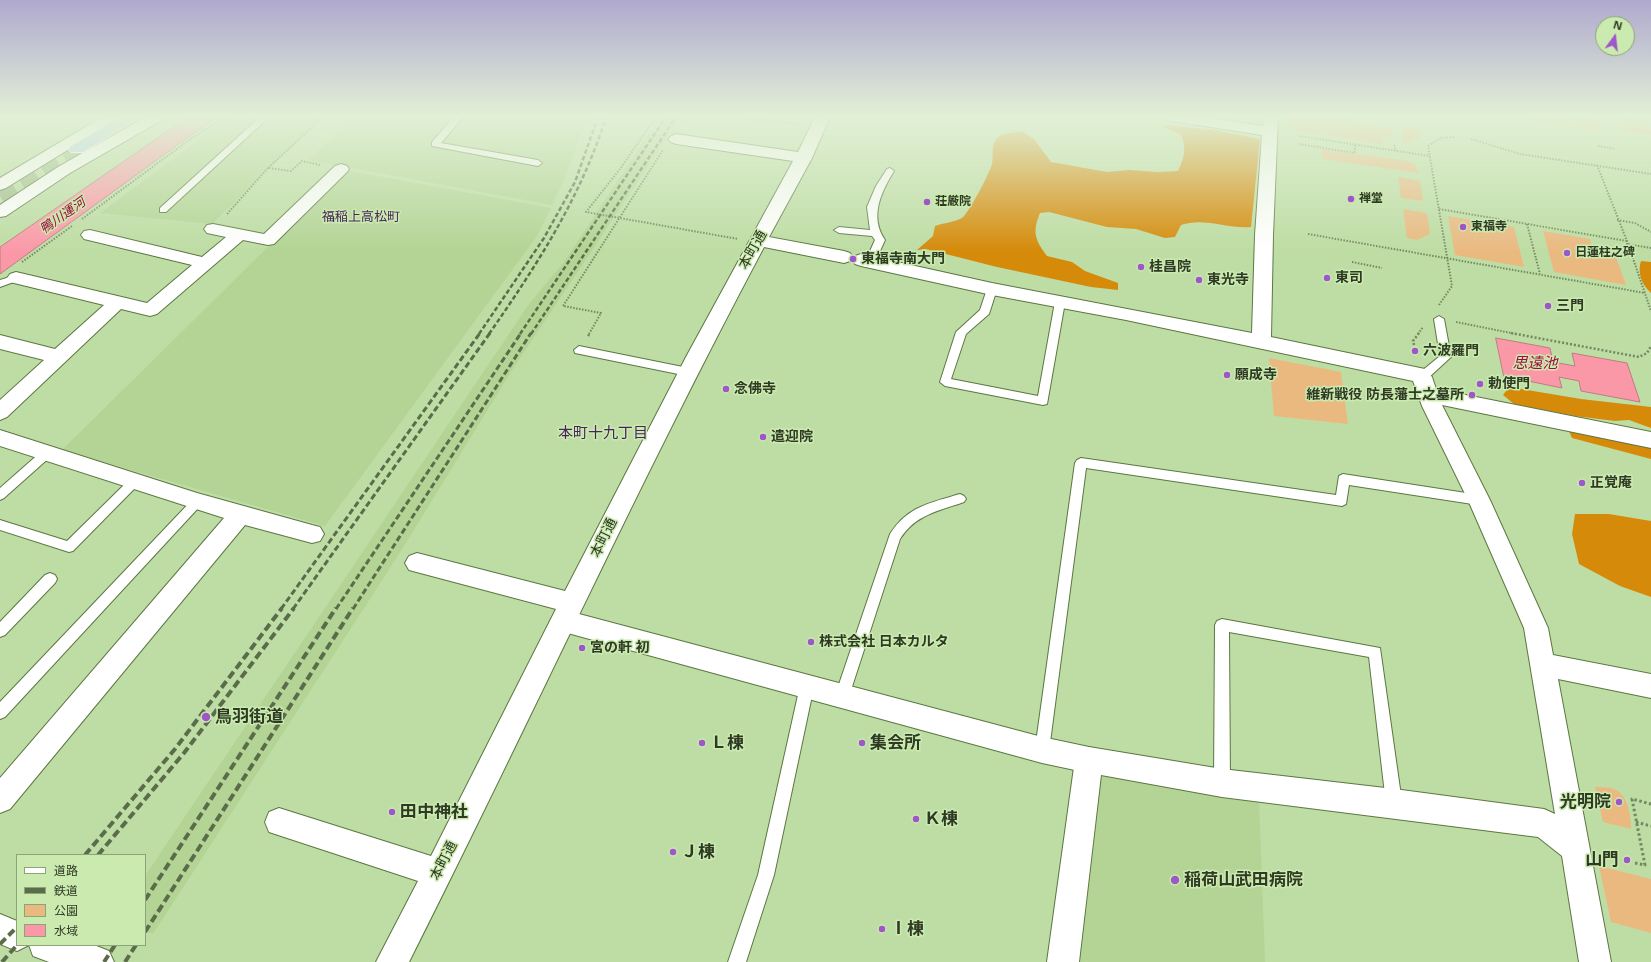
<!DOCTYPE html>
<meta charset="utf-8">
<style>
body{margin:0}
#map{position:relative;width:1651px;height:962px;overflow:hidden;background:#bedda4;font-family:"Noto Sans","Noto Sans JP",sans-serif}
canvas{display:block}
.legend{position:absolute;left:16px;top:854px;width:130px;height:92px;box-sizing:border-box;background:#cbeab0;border:1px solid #8ca478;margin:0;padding:5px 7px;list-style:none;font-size:12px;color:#2e3a23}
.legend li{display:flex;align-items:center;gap:8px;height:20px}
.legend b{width:20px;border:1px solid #8ca478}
.north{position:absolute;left:1595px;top:16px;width:40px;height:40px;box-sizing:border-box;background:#cbeab0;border:1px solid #8ca478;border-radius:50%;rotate:15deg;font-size:11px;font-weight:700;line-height:16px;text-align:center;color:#2e3a23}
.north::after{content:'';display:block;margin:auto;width:14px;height:18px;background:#9e56c9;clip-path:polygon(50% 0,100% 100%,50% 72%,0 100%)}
</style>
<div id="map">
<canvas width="1651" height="962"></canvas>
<ul class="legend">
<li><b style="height:5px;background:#fff"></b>道路</li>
<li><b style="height:5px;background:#5a6c4a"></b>鉄道</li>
<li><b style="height:11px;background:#eab980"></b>公園</li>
<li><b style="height:11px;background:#fb98a7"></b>水域</li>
</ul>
<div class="north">N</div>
</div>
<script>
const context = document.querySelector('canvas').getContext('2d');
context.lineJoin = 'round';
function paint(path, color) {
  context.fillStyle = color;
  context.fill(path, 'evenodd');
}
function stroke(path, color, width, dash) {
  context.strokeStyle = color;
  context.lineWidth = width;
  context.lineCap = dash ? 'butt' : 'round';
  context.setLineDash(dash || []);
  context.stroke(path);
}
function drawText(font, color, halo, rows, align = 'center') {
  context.font = font + ' "Noto Sans","Noto Sans JP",sans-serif';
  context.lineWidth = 3;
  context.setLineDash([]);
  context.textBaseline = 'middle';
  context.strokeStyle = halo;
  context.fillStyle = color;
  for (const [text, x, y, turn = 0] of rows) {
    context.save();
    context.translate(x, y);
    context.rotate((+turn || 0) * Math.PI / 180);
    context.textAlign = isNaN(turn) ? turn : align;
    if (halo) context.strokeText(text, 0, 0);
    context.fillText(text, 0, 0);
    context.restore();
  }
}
const built = new Path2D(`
 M229,117H323L212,224L100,213Z
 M354,117H588L564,180L552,205L308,160Z
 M659,117H681L514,367L401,551L153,934L145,931V876L529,304L565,261Z
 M346,170L551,208L537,236L325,526L62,450Z
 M1104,775L1259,798L1265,962H1079L1096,786Z`);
const green = new Path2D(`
 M1290,117H1353L1354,123L1392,128L1393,137L1382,135L1383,144L1290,130Z
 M1508,117H1581L1599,120L1604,132L1572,127L1571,125Z
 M1618,117L1646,120L1651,130V135L1624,131Z
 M1400,126L1420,129L1421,137L1404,145Z
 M1321,149L1409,161L1416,166L1418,173L1322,159Z
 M1398,177L1420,181L1423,201L1401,198Z
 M1403,209L1427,213L1430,234L1417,240L1407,238Z
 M1448,216L1514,227L1524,267L1455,255Z
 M1543,231L1590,239L1592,246L1613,249L1626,285L1554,272Z
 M1269,358L1341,372L1348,424L1274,416Z
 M1595,787C1600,787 1606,787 1611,788C1628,792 1631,815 1631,829L1603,822Z
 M1599,866L1651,879V933L1611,922Z`);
const forest = new Path2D(`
 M1168,125L1215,130L1260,139L1251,227C1227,229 1204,217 1181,225L1175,237L1165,238L1136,229L1107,227L1049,212L1040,213C1032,232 1035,240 1047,256L1072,262L1085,271L1118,283V290L1091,287L997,267L926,249L917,250L933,236L935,226C943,223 955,222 962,218C969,213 990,172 992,164C994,155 990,144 998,137C1004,132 1014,133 1022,131L1034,139L1051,162L1107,172L1129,170L1157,172L1178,171C1184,158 1187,149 1181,135L1163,127Z
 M1641,261L1651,262V293C1642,285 1637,273 1641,261Z
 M1509,387L1581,399L1651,407V428L1629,420L1615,421L1575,416L1514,404L1503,395Z
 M1569,431L1651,448V459L1572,438Z
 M1575,514H1609L1651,521V597L1620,586L1579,564L1572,534Z`);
const water = new Path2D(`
 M189,117H218L180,143L0,274V247L172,128Z
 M1496,338L1550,348L1553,362L1575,366L1572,353L1627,363L1640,402L1581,391L1579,381L1559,377L1562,388L1504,376Z`);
const motorwayTunnel = new Path2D(`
 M0,196L77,149`);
const pathFar2 = new Path2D(`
 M656,117L620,169L586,212L738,239
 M737,117L798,124
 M1457,117L1459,118
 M681,122L685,117
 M1299,136L1430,156
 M1471,139L1520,154L1651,174
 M1299,144L1355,153V145
 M1394,145L1396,151
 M1598,146L1615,149
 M320,165L302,161L291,171L268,168L323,117
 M1597,165L1627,241L1651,311
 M1439,209L1627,241
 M227,214L268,168
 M82,219L189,140L226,117
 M1617,220L1635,223L1651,232
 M1527,224L1540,274
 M1308,234L1645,293
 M1626,244L1651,248
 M22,262L72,226
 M1352,262L1382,268
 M1439,305L1452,286L1428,146L1440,138L1454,137
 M1456,322L1516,334
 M589,334L601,313L563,306L663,150
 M1418,334L1423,327`);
const pathFar1 = new Path2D(`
 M1511,333L1639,357L1647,353L1651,346
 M588,336L590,333
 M1414,345L1413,341L1419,333`);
const path = new Path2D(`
 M1636,822L1651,826
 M1604,855L1618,858
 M1635,863L1645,865L1632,799L1651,804`);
const service = new Path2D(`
 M260,117H269L166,212H160V208Z
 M454,117H463L441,143L538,160L542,163L538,166L432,146V142Z
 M890,168L894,171C881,192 869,217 885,240L875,262L870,265L865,262L875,240L872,236L839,233L834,230L839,227L870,230L867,207L876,186L887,169Z
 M16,275L19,276L21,278L19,280L0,287V280Z
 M992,286L997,289L989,314L966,334L951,379L1038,396L1055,302L1060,299L1065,302L1047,404L1043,405L945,386L940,382L956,332L980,310L987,289Z
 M1439,316L1444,319L1451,357L1426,380H1418L1417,377L1418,374L1440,356L1434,319Z
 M579,346L688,368L693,372L688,376L575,353L574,350Z
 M46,450L50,451L52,454L50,457L4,498L0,500V488L42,451Z
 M1081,458L1336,495L1339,476L1343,474L1479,495L1483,497L1485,500L1483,503L1479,505L1349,485L1346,504L1342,506L1086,468L1049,750L1047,755L1042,757L1037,755L1035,750L1075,463L1077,460Z
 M134,477L138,479L140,482L138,485L73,551L69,552L0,530V520L67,541L130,479Z
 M960,494L964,496L966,499L964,502C938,511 915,515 900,539L849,696L847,701L842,703L837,701L835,696L890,534C908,506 930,503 960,494Z
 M197,497L201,499L203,502L201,505L5,717L0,719V702L193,499Z
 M50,573L55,575L57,579L55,583L5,635L0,637V622L45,575Z
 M1222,619L1380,648L1402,803L1399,808L1394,811L1389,808L1386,803L1369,657L1229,632L1230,783L1227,788L1222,790L1217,788L1214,783L1215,625L1217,621Z
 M807,680L812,681L814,686L774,875L746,962H728L758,875L800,686L802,681Z`);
const minor = new Path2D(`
 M815,117H830L812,158L769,237L844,251L850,253L853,257L850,261L844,263L764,247C639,482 529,724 409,962H376L418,881L269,832L265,822L269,812L279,808L431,856L556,609L409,570L405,563L409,556L417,553L565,591L686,357L793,161L676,144L671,142L668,139L671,136L676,134L798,152Z
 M1165,117H1204L1263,126L1264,117H1278L1273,235L1271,337L1425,369L1432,377L1436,389L1651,432V448L1442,405L1490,500L1548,628L1553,655L1651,674V698L1558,679L1611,962H1579L1562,856L1538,837L1222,797L1101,775L1079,962H1047L1075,760L1079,751L1089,747L1222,769L1394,789L1544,809L1555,814L1524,628L1468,500L1422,406L1413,381L1126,320L992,295L861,266L855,264L852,260L855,256L861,254L992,283L1252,333L1255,235L1262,135L1172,121L1167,120Z
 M341,164L347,166L349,169L347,172L274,244L268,245L243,240L157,314L150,316L121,309L7,417L0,420V400L44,360L0,349V335L55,349L104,305L10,282L7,278L10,274L16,272L147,303L192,265L84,239L81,235L84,231L90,230L202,257L226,237L207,233L204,229L207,225L213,224L264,234L335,166Z
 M0,430L197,493L312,525L320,527L324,534L320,541L312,543L245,525L10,809L0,813V778L224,518L0,446Z`);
const tertiary = new Path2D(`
 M102,117H121L6,188L0,190V178Z
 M145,117H164L162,120L70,173L6,216L0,217V205L58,167Z
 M564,610L1042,737L1089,747L1099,751L1103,760L1099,769L1089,773L1042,763L564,632L555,629L552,621L555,613Z
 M0,914L17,921V945H94L109,951L114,962H49L33,956L29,945L17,951L0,944Z`);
const motorway = new Path2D(`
 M121,117H139L83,152H71L69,149L71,146Z`);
const railFar2 = new Path2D(`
 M479,334L544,238L575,182L598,117
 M489,334C537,265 581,197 606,117
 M520,334L666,117
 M531,334L676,117`);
const railFar1 = new Path2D(`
 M281,609L480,333
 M293,609L490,333
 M336,609L521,333
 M353,609L531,333`);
const rail = new Path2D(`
 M85,855L175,749L282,608
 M98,855L184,753L294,608
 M145,900L336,608
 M145,932L353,608
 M0,944L17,927
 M2,962L17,945
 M104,962L115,945
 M125,962L136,945`);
const markers = [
 [1351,199,4,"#9e56c9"],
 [927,202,4,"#9e56c9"],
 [1463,227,4,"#9e56c9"],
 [1567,253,4,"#9e56c9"],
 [853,259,4,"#9e56c9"],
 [1141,267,4,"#9e56c9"],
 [1327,278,4,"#9e56c9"],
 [1199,280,4,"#9e56c9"],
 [1548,306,4,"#9e56c9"],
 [1415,351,4,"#9e56c9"],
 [1227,375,4,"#9e56c9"],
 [1480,384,4,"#9e56c9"],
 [726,389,4,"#9e56c9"],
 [1472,395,4,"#9e56c9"],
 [763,437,4,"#9e56c9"],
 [1582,483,4,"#9e56c9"],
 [811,642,4,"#9e56c9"],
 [582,648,4,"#9e56c9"],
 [206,717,5,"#9e56c9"],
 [702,743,4,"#9e56c9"],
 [862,743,4,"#9e56c9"],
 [1619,802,4,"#9e56c9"],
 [392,812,4,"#9e56c9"],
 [916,819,4,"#9e56c9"],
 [673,852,4,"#9e56c9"],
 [1627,860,4,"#9e56c9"],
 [1175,880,5,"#9e56c9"],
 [882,929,4,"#9e56c9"]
];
const farPoinames = [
 ["禅堂",1359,199],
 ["荘厳院",935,202],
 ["東福寺",1471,227],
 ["日蓮柱之碑",1575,253]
];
const farWaternames = [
 ["鴨川運河",63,216,-35]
];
const farNeighbourhoodnames = [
 ["福稲上高松町",361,217]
];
const streetNames = [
 ["本町通",753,250,-61],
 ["本町通",604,538,-64],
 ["本町通",444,861,-63]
];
const poiNames = [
 ["東福寺南大門",861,259],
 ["桂昌院",1149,267],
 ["東司",1335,278],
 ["東光寺",1207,280],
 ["三門",1556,306],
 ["六波羅門",1423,351],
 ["願成寺",1235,375],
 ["勅使門",1488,384],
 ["念佛寺",734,389],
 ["維新戦役 防長藩士之墓所",1464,395,"right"],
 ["遣迎院",771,437],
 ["正覚庵",1590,483],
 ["株式会社 日本カルタ",819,642],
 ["宮の軒 初",590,648]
];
const waterNames = [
 ["思遠池",1535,364]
];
const neighbourhoodNames = [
 ["本町十九丁目",603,434]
];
const nearPoinames = [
 ["鳥羽街道",215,717],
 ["Ｌ棟",710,743],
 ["集会所",870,743],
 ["光明院",1611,802,"right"],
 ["田中神社",400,812],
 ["Ｋ棟",924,819],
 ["Ｊ棟",681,852],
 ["山門",1619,860,"right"],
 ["稲荷山武田病院",1184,880],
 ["Ⅰ棟",890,929]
];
paint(built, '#b3d494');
paint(green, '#eab980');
paint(forest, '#d58a09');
paint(water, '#fb98a7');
stroke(water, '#be7c7f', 1);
stroke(motorwayTunnel, '#a1bc8a', 17, [17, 8]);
stroke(service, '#5c7742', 2);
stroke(minor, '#5c7742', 2);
stroke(tertiary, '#5c7742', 2);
stroke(motorway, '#fff', 2);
stroke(pathFar2, '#738861', 2, [1.5, 1.5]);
stroke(pathFar1, '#738861', 2.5, [2, 2]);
stroke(path, '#738861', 3, [2.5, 2.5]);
paint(service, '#fff');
paint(minor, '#fff');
paint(tertiary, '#fff');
paint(motorway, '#b5d3f4');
stroke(railFar2, '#5a6c4a', 2.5, [4.5, 2.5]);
stroke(railFar1, '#5a6c4a', 3, [6, 3]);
stroke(rail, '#5a6c4a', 4, [8, 4]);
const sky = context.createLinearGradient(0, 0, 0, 252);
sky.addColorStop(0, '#afa9ce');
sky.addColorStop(0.46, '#e2f0d6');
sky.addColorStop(1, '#e2f0d600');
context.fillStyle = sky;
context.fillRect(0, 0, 1651, 252);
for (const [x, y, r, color] of markers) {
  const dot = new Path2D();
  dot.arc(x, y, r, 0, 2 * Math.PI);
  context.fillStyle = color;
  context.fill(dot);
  stroke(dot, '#cbeab0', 1.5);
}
drawText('bold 12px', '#2e3a23', '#cbeab0', farPoinames, 'left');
drawText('italic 13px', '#a20b3f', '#cbeab0', farWaternames);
drawText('13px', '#47245c', '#cbeab0', farNeighbourhoodnames);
drawText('14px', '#2e3a23', '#cbeab0', streetNames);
drawText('bold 14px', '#2e3a23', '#cbeab0', poiNames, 'left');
drawText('italic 15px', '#a20b3f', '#cbeab0', waterNames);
drawText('15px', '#47245c', '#cbeab0', neighbourhoodNames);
drawText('bold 17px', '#2e3a23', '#cbeab0', nearPoinames, 'left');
</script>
